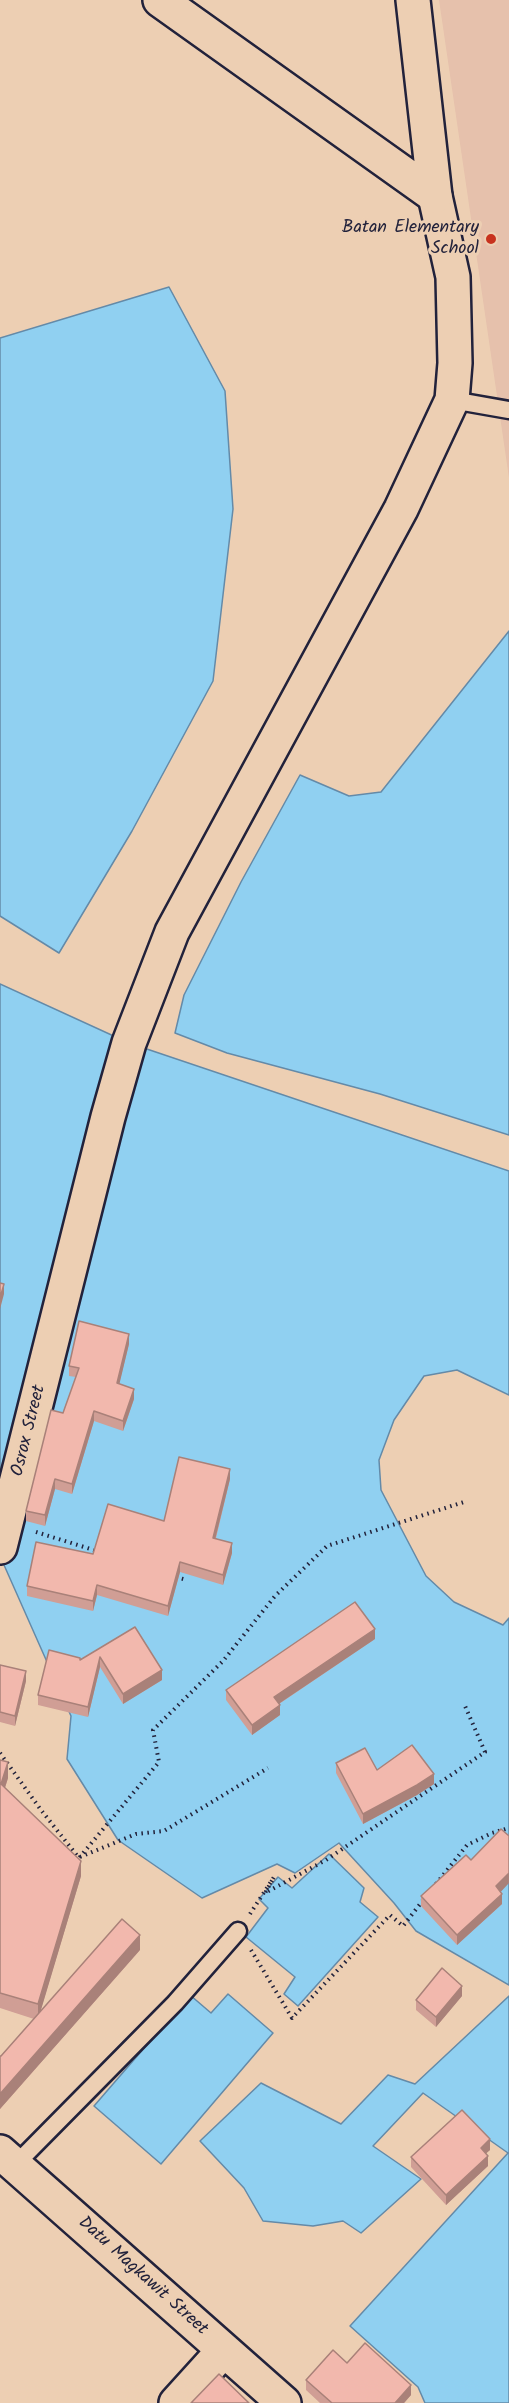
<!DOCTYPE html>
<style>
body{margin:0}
canvas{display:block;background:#edcfb3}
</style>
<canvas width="509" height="2403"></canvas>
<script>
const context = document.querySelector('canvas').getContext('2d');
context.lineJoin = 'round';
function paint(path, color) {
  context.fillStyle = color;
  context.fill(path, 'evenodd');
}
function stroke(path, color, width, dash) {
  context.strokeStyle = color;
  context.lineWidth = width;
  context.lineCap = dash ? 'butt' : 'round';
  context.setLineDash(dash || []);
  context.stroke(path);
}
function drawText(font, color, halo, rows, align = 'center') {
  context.font = font + ' Kalam,sans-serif';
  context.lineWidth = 6;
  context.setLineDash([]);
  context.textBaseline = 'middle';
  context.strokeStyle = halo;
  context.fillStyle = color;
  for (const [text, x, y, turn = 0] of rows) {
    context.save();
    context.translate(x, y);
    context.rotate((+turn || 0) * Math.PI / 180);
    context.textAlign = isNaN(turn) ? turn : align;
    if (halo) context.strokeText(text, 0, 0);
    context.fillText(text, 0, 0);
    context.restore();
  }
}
const built = new Path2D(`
 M439,0H509V478Z`);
const water = new Path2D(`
 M169,287L225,391L233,509L213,681L132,831L59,953L0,916V338Z
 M509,631V1135L380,1094L227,1053L175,1033L184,995L241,882L300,775L349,796L381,792Z
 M0,984L129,1043L509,1171V1395L457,1370L424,1376L394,1420L379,1460L381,1490L426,1576L454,1602L503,1625L509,1618V1985L416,1931L394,1903L339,1843L295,1873L277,1864L202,1898L118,1840L67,1759L71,1716L0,1556Z
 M329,1854L364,1888L360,1902L378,1917L298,2006L284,1994L295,1977L246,1937L268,1908L259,1899L278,1877L292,1888Z
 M228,1994L273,2033L161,2164L94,2106L190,1995L211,2013Z
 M509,1996V2403H425L418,2387L350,2326L508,2153L423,2093L373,2146L421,2179L361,2233L343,2221L313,2226L263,2221L244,2188L200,2141L261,2083L341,2124L388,2075L415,2084Z`);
const path = new Path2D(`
 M36,1532L97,1551
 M176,1577L187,1580
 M0,1753L41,1810L79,1858L159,1762L153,1730L223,1661L275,1596L327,1546L467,1501
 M80,1857L136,1834L164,1831L268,1768
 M436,1884L467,1845L492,1833L509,1828
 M250,1914L274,1877L265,1893L326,1860L485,1752L465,1706
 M251,1950L292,2018L390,1915L403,1926L424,1899`);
const service = new Path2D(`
 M452,400L509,410
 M16,2164L175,2003L238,1931`);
const minor = new Path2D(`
 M0,2152L284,2403
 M176,2403L224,2350`);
const tertiary = new Path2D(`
 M0,1547L108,1117L129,1043L172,932L401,509L452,400L455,363L453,277L435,196`);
const secondary = new Path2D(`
 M160,0L435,196
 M413,0L435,196`);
const wall = new Path2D(`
 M129,1344L119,1384L134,1399L123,1431L94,1421L72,1494L55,1489L45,1526L26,1521V1511L76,1377L69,1376V1366Z
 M230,1479L216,1538L232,1553L223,1585L180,1572L168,1616L97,1595L93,1611L27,1596V1586L164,1521Z
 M135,1627L162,1680L123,1704L100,1667L88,1717L38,1705V1695L80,1660Z
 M375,1639L279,1704L280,1715L252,1735L226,1700V1690Z
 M0,1665L26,1681L15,1726L0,1722Z
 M0,1760L8,1778L5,1788L81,1876L40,2012L140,1950L0,2109V2056H1L34,2019L0,2008Z
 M336,1763L377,1770L434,1784L417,1795L363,1824L336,1773Z
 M501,1892L502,1904L457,1945L421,1906V1896Z
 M462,1996L436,2027L416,2010V2000Z
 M490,2150L486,2153L488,2166L446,2205L411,2167V2157Z
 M347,2363L411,2395L404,2403H320L306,2390V2380Z`);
const shadedWall = new Path2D(`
 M4,1284V1294L0,1309V1298Z
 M129,1334V1344L117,1394V1383Z
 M134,1389V1399L123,1431V1421Z
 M94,1411V1421L72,1494V1484Z
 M230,1469V1479L213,1548V1538Z
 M55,1479V1489L45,1526V1515Z
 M232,1543V1553L223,1585V1575Z
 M180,1562V1572L168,1616V1606Z
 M97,1585V1595L93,1611V1601Z
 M375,1629V1639L274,1707V1697Z
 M100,1657V1667L88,1717V1707Z
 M162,1670V1680L123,1704V1694Z
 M26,1671V1681L15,1726V1716Z
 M280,1705V1715L252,1735V1725Z
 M8,1762V1778L1,1800V1784Z
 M434,1774V1784L417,1795L363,1824V1814Z
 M81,1861V1876L38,2020V2004Z
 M509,1873V1883L496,1897V1886Z
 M502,1894V1904L457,1945V1935Z
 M140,1935V1950L0,2109V2094Z
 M462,1986V1996L436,2027V2017Z
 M490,2139V2150L481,2158V2148Z
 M488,2156V2166L446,2205V2195Z
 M411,2385V2395L404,2403H395Z`);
const building = new Path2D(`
 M0,1283L4,1284L0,1298Z
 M79,1321L129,1334L117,1383L134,1389L123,1421L94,1411L72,1484L55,1479L45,1515L26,1511L51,1410L63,1413L79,1368L69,1366Z
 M179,1457L230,1469L213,1538L232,1543L223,1575L180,1562L168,1606L97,1585L93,1601L27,1586L36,1542L93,1554L108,1504L164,1521Z
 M355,1602L375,1629L274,1697L280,1705L252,1725L226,1690Z
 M135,1627L162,1670L123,1694L100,1657L88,1707L38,1695L49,1650L80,1658V1660Z
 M0,1665L26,1671L15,1716L0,1712Z
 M412,1745L434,1774L417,1785L363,1814L336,1763L365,1748L377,1770Z
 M0,1760L8,1762L1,1784L81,1861L38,2004L0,1993Z
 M501,1829L509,1836V1873L496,1886L502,1894L457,1935L421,1896L466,1855L471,1860Z
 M122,1919L140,1935L0,2094V2056H1Z
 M442,1968L462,1986L436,2017L416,2000Z
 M462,2110L490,2139L481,2148L488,2156L446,2195L411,2157Z
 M365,2343L411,2385L395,2403H332L306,2380L333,2350L347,2363Z
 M219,2374L249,2403H191Z`);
const markers = [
 [491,239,6,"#c8321e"]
];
const poiNames = [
 ["Batan Elementary",479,229],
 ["School",479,250]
];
const streetNames = [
 ["Osrox Street",30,1431,-76],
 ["Datu Magkawit Street",142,2277,42]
];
paint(built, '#e6c1ac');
paint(water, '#90d0f1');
stroke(water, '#648aa8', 1.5);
stroke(service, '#22223b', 21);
stroke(minor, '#22223b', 38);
stroke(tertiary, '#22223b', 38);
stroke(secondary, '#22223b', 38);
stroke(path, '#22223b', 4, [1.5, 4.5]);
stroke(service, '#edcfb3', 16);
stroke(minor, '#edcfb3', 33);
stroke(tertiary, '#edcfb3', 33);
stroke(secondary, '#edcfb3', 33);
paint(wall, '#d09e95');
paint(shadedWall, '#a98179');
paint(building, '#f2b8ad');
stroke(building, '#a98179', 1.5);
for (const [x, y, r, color] of markers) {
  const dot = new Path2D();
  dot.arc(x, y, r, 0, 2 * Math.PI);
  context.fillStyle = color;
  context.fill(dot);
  stroke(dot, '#edcfb3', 2);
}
drawText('18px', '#22223b', '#edcfb3', poiNames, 'right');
drawText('18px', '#22223b', '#edcfb3', streetNames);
</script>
